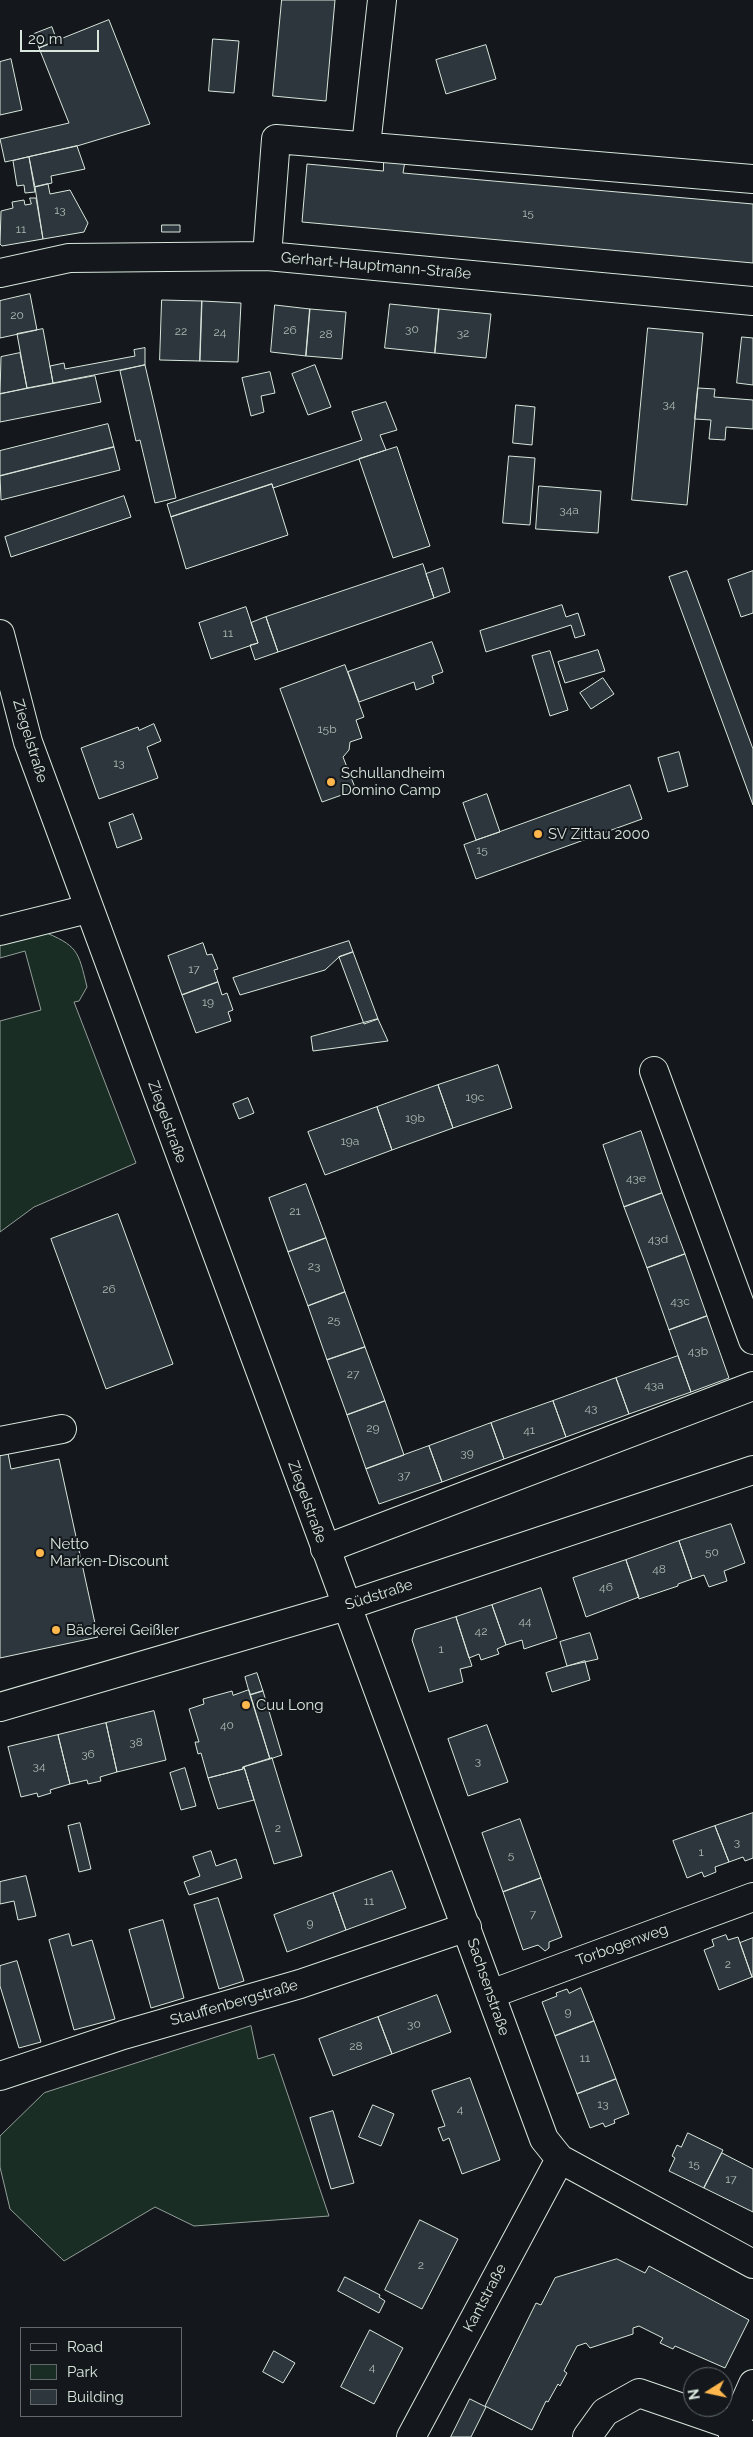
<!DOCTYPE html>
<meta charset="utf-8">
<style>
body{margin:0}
#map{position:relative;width:753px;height:2437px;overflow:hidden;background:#14181c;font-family:Raleway,sans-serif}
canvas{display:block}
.legend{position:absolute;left:20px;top:2327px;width:162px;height:90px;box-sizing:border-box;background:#14181c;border:1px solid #626a69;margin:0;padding:6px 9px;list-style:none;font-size:15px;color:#d8e6dc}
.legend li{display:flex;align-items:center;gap:10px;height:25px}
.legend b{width:25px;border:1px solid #626a69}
.north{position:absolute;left:683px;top:2367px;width:50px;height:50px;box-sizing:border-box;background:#14181c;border:1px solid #626a69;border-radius:50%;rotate:260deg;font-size:14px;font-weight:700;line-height:20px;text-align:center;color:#d8e6dc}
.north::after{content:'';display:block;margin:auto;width:18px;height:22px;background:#ffb74d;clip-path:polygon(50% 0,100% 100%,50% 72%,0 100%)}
.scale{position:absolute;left:20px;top:30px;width:79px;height:22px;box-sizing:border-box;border:2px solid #d8e6dc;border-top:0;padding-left:6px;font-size:15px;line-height:18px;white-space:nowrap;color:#d8e6dc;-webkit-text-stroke:4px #14181c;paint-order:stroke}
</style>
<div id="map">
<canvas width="753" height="2437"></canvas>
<ul class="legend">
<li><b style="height:6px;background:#14181c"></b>Road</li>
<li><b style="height:14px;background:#1a2d24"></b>Park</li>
<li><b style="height:14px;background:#2c363c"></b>Building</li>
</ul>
<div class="north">N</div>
<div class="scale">20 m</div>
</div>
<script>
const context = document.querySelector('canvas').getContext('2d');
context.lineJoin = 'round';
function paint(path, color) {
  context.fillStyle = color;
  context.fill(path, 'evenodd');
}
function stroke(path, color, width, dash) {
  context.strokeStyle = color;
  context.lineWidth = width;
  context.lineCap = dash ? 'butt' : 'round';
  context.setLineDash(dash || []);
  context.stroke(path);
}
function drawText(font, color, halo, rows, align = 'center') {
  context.font = font + ' Raleway,sans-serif';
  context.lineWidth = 4;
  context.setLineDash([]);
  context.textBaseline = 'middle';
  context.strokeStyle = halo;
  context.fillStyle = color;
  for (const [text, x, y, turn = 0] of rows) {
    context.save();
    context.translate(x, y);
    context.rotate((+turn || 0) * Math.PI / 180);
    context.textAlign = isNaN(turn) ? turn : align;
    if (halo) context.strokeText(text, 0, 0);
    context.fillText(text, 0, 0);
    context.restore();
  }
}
const green = new Path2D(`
 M42,931C78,946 78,950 87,987L79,1001L74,1002L136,1163L34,1207L0,1232V1021L41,1010L25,951L0,958V942Z
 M251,2026L258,2059L274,2054L329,2216L194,2226L155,2207L64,2261L10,2209L0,2167V2136L44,2093Z`);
const building = new Path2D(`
 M282,0H335L326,101L273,96Z
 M109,20L150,124L77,146L5,162L0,139L69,123L39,48Z
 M52,27L57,41L39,48L34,34Z
 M213,39L239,41L234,93L209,91Z
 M486,45L496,79L446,94L436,60Z
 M11,59L22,110L0,115V62Z
 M77,146L85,169L51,176L52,183L35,187L29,157Z
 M29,157L35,192L25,193L24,185L17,186L13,161Z
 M384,157L405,161L403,173L753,204V263L302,222L307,164L383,171Z
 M48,184L50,194L70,190L88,223L84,232L43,239L35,187Z
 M30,198H36L43,239L2,246L0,244L1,211L13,208L12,202L24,200L25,205L31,204Z
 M162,225H180V232H162Z
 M30,294L37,330L0,338V301Z
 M162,300L202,301L200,361L160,360Z
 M202,301L241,303L238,362L200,361Z
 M390,304L439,309L435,353L385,348Z
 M275,305L310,309L306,356L271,352Z
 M310,309L346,312L342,359L306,356Z
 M439,309L491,314L486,358L435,353Z
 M648,328L703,333L687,505L632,500Z
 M43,329L53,383L27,388L17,334Z
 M742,337L753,338V385L737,383Z
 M145,348V365L53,383L50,366L64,363L65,369L135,356L134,350Z
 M20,353L27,388L0,394L1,357Z
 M145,365L176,498L155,503L140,440L136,441L120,371Z
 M315,365L331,407L308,415L292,374Z
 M270,372L275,393L261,396L264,412L251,416L242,378Z
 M95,376L101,402L0,422V394Z
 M698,388L715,389L714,397L753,400V429L726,427L725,440L709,439L711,420L695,419Z
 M386,402L397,430L380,435L386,450L273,488L272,484L171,517L167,504L362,440L352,412Z
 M516,405L535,407L532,445L513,443Z
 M108,424L114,447L0,476V451Z
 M114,447L120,470L1,500L0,476Z
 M397,447L430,546L393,558L359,459Z
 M509,456L535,458L530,525L503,523Z
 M272,484L288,535L186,569L171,517Z
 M539,486L601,491L598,533L536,529Z
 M124,496L131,517L11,557L5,537Z
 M423,564L434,598L278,652L266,617Z
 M443,568L450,592L434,598L426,574Z
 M687,571L753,749V805L669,577Z
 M753,571V613L741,617L728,580Z
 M562,605L566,617L578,613L585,635L575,638L571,625L486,652L480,631Z
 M246,607L258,643L211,659L199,623Z
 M266,617L278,652L255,660L250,645L258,643L251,623Z
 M432,642L443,672L432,676L434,683L416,690L414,682L359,702L348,672Z
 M598,650L605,671L565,683L558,662Z
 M550,651L568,710L550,716L532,656Z
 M345,665L364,717L356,720L362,738L350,742L349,750L343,757L356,790L322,802L280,689Z
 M603,678L614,694L591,709L580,693Z
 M154,724L161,741L147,747L158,778L99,799L81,748L138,727L139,730Z
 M679,752L688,786L668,792L658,758Z
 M630,785L642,819L476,879L464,845Z
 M487,794L500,832L476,840L463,803Z
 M133,814L142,839L117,848L109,823Z
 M349,941L353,952L339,957L325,970L240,995L233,978Z
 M203,943L207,955L212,954L218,969L214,970L218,982L182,995L168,956Z
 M353,952L378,1019L364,1024L339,957Z
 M218,982L222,995L227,993L233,1010L228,1012L231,1021L196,1033L182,995Z
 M378,1019L388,1041L313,1051L311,1037Z
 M498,1065L512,1108L453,1128L438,1085Z
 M438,1085L453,1128L392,1150L377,1107Z
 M248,1098L254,1113L239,1119L233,1104Z
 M377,1107L392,1150L325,1175L308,1132Z
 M641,1131L662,1193L624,1207L603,1145Z
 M306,1184L326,1238L288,1252L269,1198Z
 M662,1193L685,1254L647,1268L624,1207Z
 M118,1214L173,1364L106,1389L51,1239Z
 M326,1238L345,1292L308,1306L288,1252Z
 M685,1254L707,1316L669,1330L647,1268Z
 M345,1292L365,1347L327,1360L308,1306Z
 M707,1316L729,1378L691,1392L669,1330Z
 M365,1347L385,1401L347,1415L327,1360Z
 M678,1356L691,1392L629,1414L616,1378Z
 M616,1378L629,1414L566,1437L553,1401Z
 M385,1401L404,1455L366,1469L347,1415Z
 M553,1401L566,1437L504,1459L491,1423Z
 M491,1423L504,1459L442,1482L429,1446Z
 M429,1446L442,1482L379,1504L366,1469Z
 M7,1448L11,1469L59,1459L98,1637L0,1658V1450Z
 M731,1524L745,1563L724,1571L727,1581L709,1587L704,1575L692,1579L679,1541Z
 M679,1541L692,1579L678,1584V1586L639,1599L626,1560Z
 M626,1560L639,1597L586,1617L573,1578Z
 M541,1588L557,1638L524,1649L522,1640L506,1645L492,1605Z
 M492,1605L506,1645L497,1649L499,1654L481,1660L479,1654L469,1658L456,1617Z
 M456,1617L472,1666L460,1669L463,1682L429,1692L412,1640L415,1630Z
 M590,1633L598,1659L567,1666L560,1642Z
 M585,1661L590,1680L552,1692L546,1673Z
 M257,1673L263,1691L250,1695L245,1677Z
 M249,1690L270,1759L243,1767V1769L208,1778L201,1753L198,1754L195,1742H199L189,1709L204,1704L203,1699L232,1691L233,1695Z
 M263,1691L282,1755L270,1759L250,1695Z
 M154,1711L166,1760L117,1772L106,1723Z
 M106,1723L117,1772L100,1777L101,1781L88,1784L87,1780L70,1784L58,1735Z
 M487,1725L508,1782L468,1796L448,1739Z
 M58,1735L70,1784L50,1790L51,1793L38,1797L37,1793L21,1797L8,1747Z
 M272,1758L302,1856L274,1864L244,1767Z
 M243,1767H244L254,1800L218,1809L208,1778L243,1769Z
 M185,1768L196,1806L181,1810L170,1773Z
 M753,1813V1858L745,1861L743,1857L729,1862L715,1826Z
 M520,1819L541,1878L503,1892L482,1833Z
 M80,1823L91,1869L79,1872L68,1826Z
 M715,1826L729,1862L715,1867L716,1872L704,1877L702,1872L687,1878L673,1841Z
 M211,1851L216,1866L236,1859L242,1878L189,1895L184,1882L200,1876L193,1857Z
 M392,1871L406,1908L346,1930L333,1893Z
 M26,1876L36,1916L18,1920L14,1901L0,1904V1882Z
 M541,1878L562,1937L549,1942V1948L545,1951L538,1945L523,1950L503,1892Z
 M333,1893L346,1930L287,1952L274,1915Z
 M218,1898L244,1981L219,1989L194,1905Z
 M163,1920L184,1998L151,2008L129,1930Z
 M69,1934L72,1946L92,1940L115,2019L74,2030L49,1940Z
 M726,1935L728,1940L738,1937L752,1977L719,1990L704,1950L714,1946L712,1940Z
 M753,1938V1977H752L740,1943Z
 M17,1961L41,2042L19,2048L0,1986V1966Z
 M581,1988L594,2021L555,2036L542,2002L557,1996L556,1993L567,1989L569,1993Z
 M437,1995L451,2032L392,2054L378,2017Z
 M378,2017L392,2054L333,2076L319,2039Z
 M594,2021L616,2079L577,2094L555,2036Z
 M470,2078L500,2160L462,2174L449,2138L443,2141L438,2128L445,2126L432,2091Z
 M616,2079L629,2114L614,2120L615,2123L605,2127L603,2123L590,2128L577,2094Z
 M373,2105L394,2114L381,2146L359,2137Z
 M333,2111L354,2183L331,2189L310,2118Z
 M688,2133L723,2150L704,2188L669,2171L675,2158L672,2156L677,2145L681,2147Z
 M722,2153L753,2169V2212L704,2188Z
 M420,2220L458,2239L422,2309L385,2290Z
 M617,2259L645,2273L649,2266L749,2320L725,2368L675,2346L673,2349L660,2343L663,2338L639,2326L633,2328V2334L590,2348L586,2343L577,2346L564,2371L567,2373L560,2386L558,2384L548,2402L546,2401L532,2430L485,2406L536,2303L541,2305L555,2278Z
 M345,2277L380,2295L379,2297L385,2301L379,2313L338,2291Z
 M370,2330L403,2348L374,2404L341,2387Z
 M274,2351L295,2363L283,2383L263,2372Z
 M470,2399L486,2407L471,2437H451Z`);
const minor = new Path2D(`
 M366,146L382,0
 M267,256L276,139L753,179
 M0,273L69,258L267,256L753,301
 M0,634L28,742L544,2139L560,2159L753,2264
 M0,931L88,909
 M654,1071L753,1340
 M0,1441L62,1429
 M325,1549L753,1386
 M491,1994L753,1897
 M0,2076L123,2035L300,1984L467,1927
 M411,2437L560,2159
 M587,2437L605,2412L639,2393L723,2422L753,2437
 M733,2437L734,2427L753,2384`);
const major = new Path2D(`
 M0,1707L346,1606L753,1470`);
const markers = [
 [331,782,5,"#ffb74d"],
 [538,834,5,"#ffb74d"],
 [40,1553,5,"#ffb74d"],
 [56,1630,5,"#ffb74d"],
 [246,1705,5,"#ffb74d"]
];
const numberNames = [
 ["13",60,210],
 ["15",528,213],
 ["11",21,229],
 ["20",17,315],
 ["30",412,329],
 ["26",290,330],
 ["22",181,331],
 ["24",220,332],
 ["32",463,333],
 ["28",326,334],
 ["34",669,404],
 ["34a",569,510],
 ["11",228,633],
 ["15b",327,729],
 ["13",119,763],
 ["15",482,850],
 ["17",194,969],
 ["19",208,1002],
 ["19c",475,1097],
 ["19b",415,1118],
 ["19a",350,1141],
 ["43e",636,1178],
 ["21",295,1211],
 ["43d",658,1239],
 ["23",314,1266],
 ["26",109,1289],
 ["43c",680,1301],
 ["25",334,1320],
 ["43b",698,1351],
 ["27",353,1374],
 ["43a",654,1385],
 ["43",591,1408],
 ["29",373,1428],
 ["41",529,1430],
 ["39",467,1453],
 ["37",404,1475],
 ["50",712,1552],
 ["48",659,1569],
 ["46",606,1587],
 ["44",525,1621],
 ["42",481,1631],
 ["1",441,1649],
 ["40",227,1725],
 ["38",136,1742],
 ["36",88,1754],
 ["3",478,1761],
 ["34",39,1766],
 ["2",278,1828],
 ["3",737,1842],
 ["1",701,1852],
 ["5",511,1855],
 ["11",369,1901],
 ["7",533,1914],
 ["9",310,1923],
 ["2",728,1964],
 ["9",568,2012],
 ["30",414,2024],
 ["28",356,2046],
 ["11",585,2058],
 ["13",603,2104],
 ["4",460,2109],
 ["15",694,2164],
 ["17",731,2179],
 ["2",421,2265],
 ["4",372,2367]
];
const streetNames = [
 ["Gerhart-Hauptmann-Straße",376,266,5],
 ["Ziegelstraße",30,741,73],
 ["Ziegelstraße",167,1122,70],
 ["Ziegelstraße",307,1502,70],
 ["Südstraße",379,1595,-18],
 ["Torbogenweg",622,1945,-20],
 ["Sachsenstraße",488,1987,71],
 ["Stauffenbergstraße",234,2003,-16],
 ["Kantstraße",485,2298,-62]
];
const poiNames = [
 ["Schullandheim",341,773],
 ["Domino Camp",341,790],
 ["SV Zittau 2000",548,834],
 ["Netto",50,1544],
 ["Marken-Discount",50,1561],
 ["Bäckerei Geißler",66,1630],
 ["Cuu Long",256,1705]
];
paint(green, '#1a2d24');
stroke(green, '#939e99', 1);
paint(building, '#2c363c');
stroke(building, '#d8e6dc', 1);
stroke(minor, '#d8e6dc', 30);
stroke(major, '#d8e6dc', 30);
stroke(minor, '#14181c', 28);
stroke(major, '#14181c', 28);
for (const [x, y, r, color] of markers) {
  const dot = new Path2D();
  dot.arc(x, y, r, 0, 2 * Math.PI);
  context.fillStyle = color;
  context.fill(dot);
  stroke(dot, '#14181c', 2);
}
drawText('12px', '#adbab4', null, numberNames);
drawText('15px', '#d8e6dc', '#14181c', streetNames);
drawText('15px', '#d8e6dc', '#14181c', poiNames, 'left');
</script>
